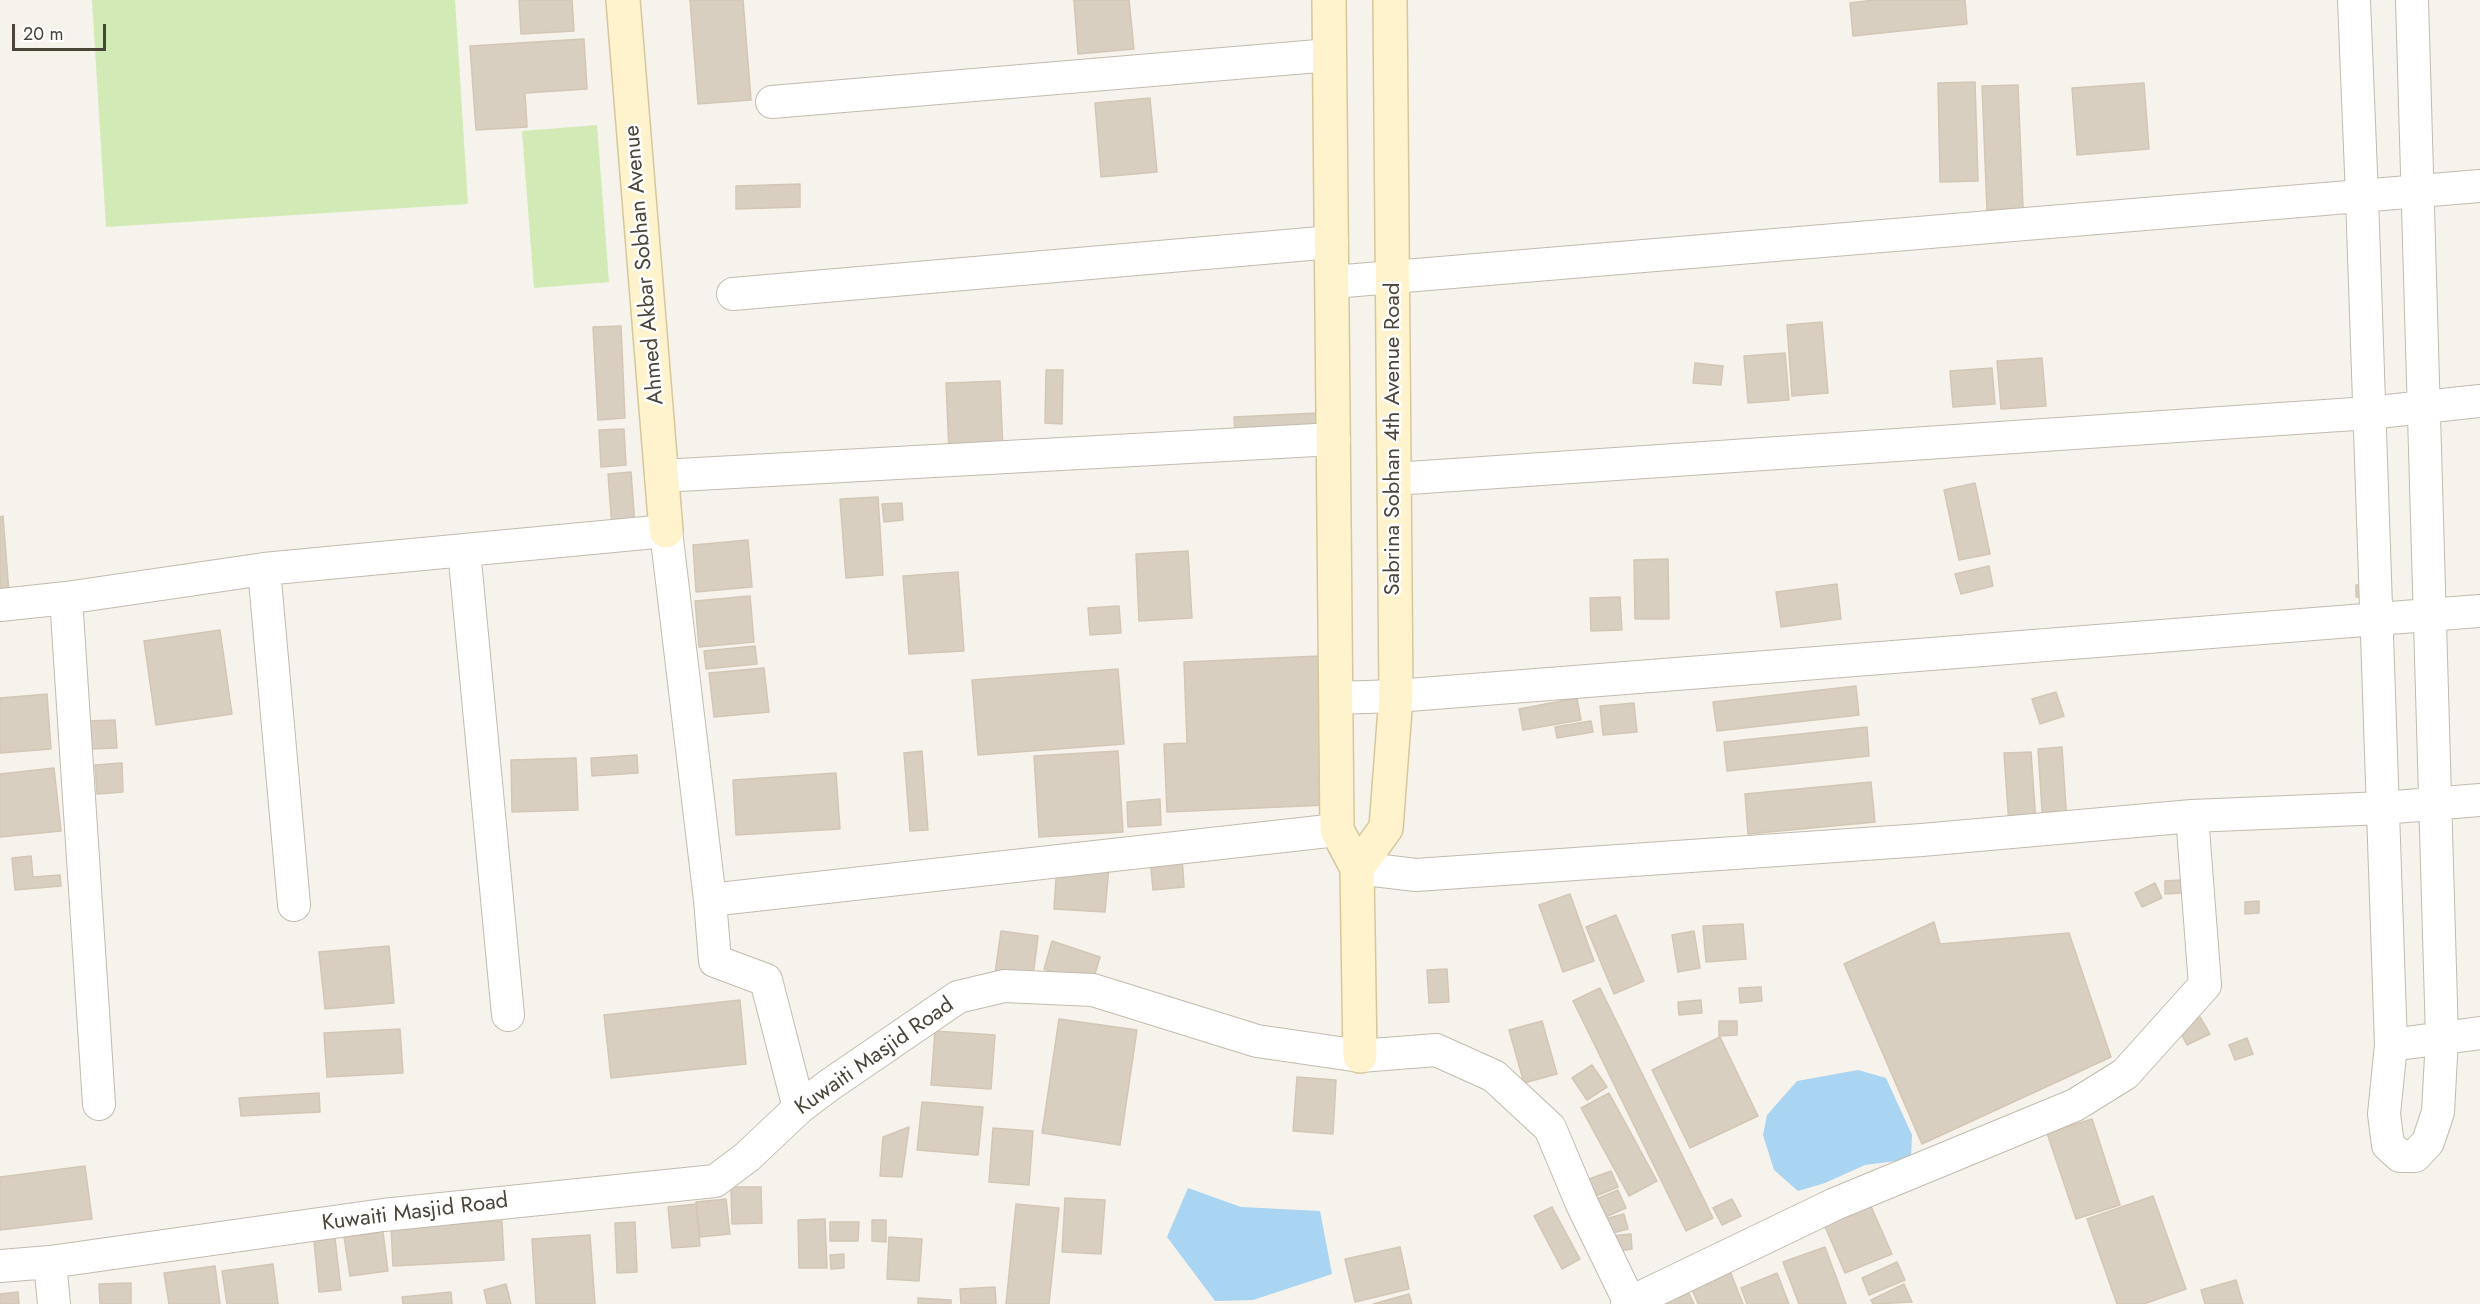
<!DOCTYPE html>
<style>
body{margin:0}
#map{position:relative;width:2480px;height:1304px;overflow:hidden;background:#f6f3ec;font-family:Jost,sans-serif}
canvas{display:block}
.scale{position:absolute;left:12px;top:24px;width:94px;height:27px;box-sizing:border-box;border:3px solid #4b4439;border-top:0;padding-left:8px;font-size:18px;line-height:21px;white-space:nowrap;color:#4b4439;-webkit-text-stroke:4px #fff;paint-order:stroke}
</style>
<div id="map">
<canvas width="2480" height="1304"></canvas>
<div class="scale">20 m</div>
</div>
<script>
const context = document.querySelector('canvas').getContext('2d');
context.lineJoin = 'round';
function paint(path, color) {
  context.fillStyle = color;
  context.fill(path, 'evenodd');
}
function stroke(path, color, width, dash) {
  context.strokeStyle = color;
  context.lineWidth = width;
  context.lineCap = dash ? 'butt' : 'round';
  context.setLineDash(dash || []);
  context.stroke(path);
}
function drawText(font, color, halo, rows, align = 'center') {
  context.font = font + ' Jost,sans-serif';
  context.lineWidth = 5;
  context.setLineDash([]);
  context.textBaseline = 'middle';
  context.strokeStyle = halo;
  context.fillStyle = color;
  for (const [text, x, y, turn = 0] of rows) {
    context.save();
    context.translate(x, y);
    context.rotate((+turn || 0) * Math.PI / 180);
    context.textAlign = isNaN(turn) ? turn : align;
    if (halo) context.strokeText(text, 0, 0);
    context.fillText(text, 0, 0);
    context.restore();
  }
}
const green = new Path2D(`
 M92,0H455L468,204L106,227Z
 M597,125L609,282L534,288L522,131Z`);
const water = new Path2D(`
 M1858,1070L1886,1078L1912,1135L1911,1159L1865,1165L1825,1183L1798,1191L1774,1170L1763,1135L1767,1115L1797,1081Z
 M1188,1188L1241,1207L1320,1211L1332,1274L1253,1300L1215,1301L1167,1237Z`);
const building = new Path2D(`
 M519,0H572L574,31L521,34Z
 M690,0H743L751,100L698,104Z
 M1074,0H1129L1134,49L1078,54Z
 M1875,0H1965L1967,24L1853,36L1850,3Z
 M584,39L587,89L525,93L527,127L476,130L470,46Z
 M1975,82L1978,181L1940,182L1938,83Z
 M2144,83L2149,149L2077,155L2072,88Z
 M2018,85L2023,208L1987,210L1982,86Z
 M1150,98L1157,172L1101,177L1095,103Z
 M800,184V207L736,209V186Z
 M1822,322L1828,393L1792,396L1787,325Z
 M621,326L625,418L598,420L593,327Z
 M1785,353L1789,400L1748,403L1744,356Z
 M2042,358L2046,406L2001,409L1997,361Z
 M1695,363L1723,366L1721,385L1693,383Z
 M1992,368L1995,404L1953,407L1950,371Z
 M1046,370H1063L1062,424L1045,423Z
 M1000,381L1003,450L949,452L946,383Z
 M1317,413L1318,429L1235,433L1234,417Z
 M624,429L626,465L601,467L599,430Z
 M631,472L635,526L612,528L608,474Z
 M1975,483L1990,554L1959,560L1944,490Z
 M878,497L883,575L846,578L840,499Z
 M902,503L903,520L884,522L882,504Z
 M3,516L9,593L0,594V517Z
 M748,540L752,587L696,592L693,545Z
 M1188,551L1192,618L1139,621L1136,554Z
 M1668,559L1669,619H1635L1634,560Z
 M1989,566L1993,586L1961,594L1955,574Z
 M958,572L964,651L909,654L903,576Z
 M1837,584L1841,619L1781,627L1776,592Z
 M2356,585H2372V597H2356Z
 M750,596L754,642L699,647L695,601Z
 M1620,597L1622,630L1591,631L1590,598Z
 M1119,606L1121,633L1090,635L1088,608Z
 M220,630L232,714L156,725L144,641Z
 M755,646L757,664L706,669L704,651Z
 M1320,656L1327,805L1167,812L1164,744L1187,743L1184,662Z
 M764,668L769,712L714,717L709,673Z
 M1118,669L1124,744L978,755L972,680Z
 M1856,686L1859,715L1717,731L1713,702Z
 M2056,692L2064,716L2040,724L2032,699Z
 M47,694L51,749L0,753V698Z
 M1577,698L1581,720L1523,730L1519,709Z
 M1634,703L1637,732L1603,735L1600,706Z
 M115,720L117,748L90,749L88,721Z
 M1591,721L1593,732L1557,738L1555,727Z
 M1867,727L1869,756L1727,771L1724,742Z
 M2062,747L2067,823L2043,825L2038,749Z
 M922,751L928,830L910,831L904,753Z
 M1118,751L1123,832L1039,837L1034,756Z
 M2031,752L2036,823L2009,825L2004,753Z
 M637,755L638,773L592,776L591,758Z
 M576,758L578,810L512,812L511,760Z
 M122,763L123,792L97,794L95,765Z
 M54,768L61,831L0,837V774Z
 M836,773L840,829L736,835L733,780Z
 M1871,782L1875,822L1748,834L1745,794Z
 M1160,799L1161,825L1128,827L1127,802Z
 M31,856L33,877L60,875L61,886L15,890L12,858Z
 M1182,857L1184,887L1153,890L1150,859Z
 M1057,863L1109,867L1105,912L1054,909Z
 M2182,880V893L2165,894V881Z
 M2155,883L2162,898L2142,907L2135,893Z
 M1570,894L1594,961L1563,972L1539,905Z
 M2259,901V913L2245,914V902Z
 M1616,915L1644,981L1614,994L1586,927Z
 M1934,922L1940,944L2069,933L2111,1057L1922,1144L1844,964Z
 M1743,924L1746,959L1706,962L1703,926Z
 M1001,931L1038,936L1033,977L995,973Z
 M1694,931L1700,968L1678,972L1672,935Z
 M1052,941L1100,957L1092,984L1044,969Z
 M389,946L394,1003L325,1009L319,952Z
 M1447,969L1449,1002L1429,1003L1427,970Z
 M1761,987L1762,1001L1740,1003L1739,988Z
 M1600,988L1713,1218L1686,1231L1573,1001Z
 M740,1000L746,1064L611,1078L604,1015Z
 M1701,1000L1702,1013L1679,1015L1678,1002Z
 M2200,1017L2210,1034L2187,1045L2178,1028Z
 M1059,1019L1137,1030L1120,1145L1042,1133Z
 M1542,1021L1557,1074L1524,1083L1509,1030Z
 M1719,1021H1737V1035L1719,1036Z
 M400,1029L403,1073L327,1077L324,1033Z
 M935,1031L995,1035L991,1089L931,1085Z
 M1720,1037L1758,1116L1690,1148L1652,1070Z
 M2247,1038L2253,1054L2235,1060L2229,1045Z
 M1592,1065L1607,1087L1587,1100L1572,1078Z
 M1297,1077L1336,1080L1333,1134L1293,1131Z
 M319,1093L320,1112L241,1116L239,1098Z
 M1609,1093L1657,1181L1629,1196L1581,1108Z
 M922,1102L983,1107L978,1155L917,1150Z
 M2092,1119L2120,1205L2076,1219L2047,1133Z
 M909,1127L902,1177L880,1176L883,1137Z
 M993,1128L1033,1131L1029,1185L989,1182Z
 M85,1166L92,1219L0,1230V1177Z
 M1611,1171L1618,1187L1596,1196L1589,1179Z
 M731,1187H761L762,1223L732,1224Z
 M1618,1190L1626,1208L1601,1219L1594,1200Z
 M1866,1195L1892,1254L1845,1273L1820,1215Z
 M2153,1196L2186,1289L2144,1304H2117L2087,1219Z
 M1065,1198L1105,1200L1101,1254L1062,1252Z
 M726,1199L730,1234L700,1237L696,1202Z
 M1732,1199L1741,1216L1722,1225L1713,1208Z
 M696,1204L700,1246L672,1248L668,1207Z
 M1016,1204L1059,1208L1049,1304H1006Z
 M1552,1207L1580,1259L1562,1269L1534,1216Z
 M1624,1214L1628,1229L1609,1234L1605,1219Z
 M825,1219L827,1268H799L798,1220Z
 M872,1220H886V1242L872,1241Z
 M502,1221L504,1260L393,1266L391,1226Z
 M635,1222L637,1272L617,1273L615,1223Z
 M830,1222H859L858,1241H830Z
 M383,1232L388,1271L350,1276L344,1237Z
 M1631,1234L1632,1249L1611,1252L1610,1236Z
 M590,1235L595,1304H536L532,1239Z
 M889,1237L922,1239L919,1281L887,1279Z
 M335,1238L341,1290L319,1292L314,1241Z
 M1400,1247L1409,1289L1355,1302L1345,1259Z
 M1825,1247L1846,1304H1799L1783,1262Z
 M844,1254V1268L831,1269L830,1255Z
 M1897,1262L1905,1280L1869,1295L1862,1278Z
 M273,1264L278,1304H227L222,1271Z
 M215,1266L220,1304H169L164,1273Z
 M1728,1266L1743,1304H1698L1689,1281Z
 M1777,1273L1789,1304H1747L1741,1288Z
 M2236,1280L2243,1304H2205L2201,1290Z
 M131,1283V1304H100L99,1284Z
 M506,1284L511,1304H487L484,1290Z
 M1904,1284L1912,1302L1873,1304L1871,1300Z
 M1685,1285L1694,1304H1644Z
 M995,1287L996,1304H961L960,1289Z
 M18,1292L19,1304H0V1294Z
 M451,1292L452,1304H403L402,1297Z
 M1409,1294L1412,1304H1373Z
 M918,1298L951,1300V1304H918Z`);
const street = new Path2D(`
 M2354,0L2362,197L2391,1045L2384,1114L2388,1145L2400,1156H2415L2428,1142L2438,1112L2442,1038L2412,0
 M772,102L1330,55
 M1333,282L2480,186
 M733,294L1332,242
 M661,476L1334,439
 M1394,479L2369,413L2480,401
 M464,550L508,1015
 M264,569L294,905
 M66,598L99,1104
 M0,605L66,598L264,569L666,531L710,900L715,961L766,980L799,1108
 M1336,698L1396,696L2480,611
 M1357,868L1416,875L1922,840L2192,816L2383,808L2480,800
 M710,900L1337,830
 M2391,1045L2480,1033
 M50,1262L54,1304
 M0,1266L50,1262L383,1215L715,1181L747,1157L799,1108L828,1086L958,997L1004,986L1093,990L1257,1041L1360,1056L1436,1050L1494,1076L1550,1128L1582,1204L1630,1303
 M1627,1304L1835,1204L2075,1105L2125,1074L2205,985L2192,816`);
const secondary = new Path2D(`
 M623,0L666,531
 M1329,0L1337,830L1357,868L1360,1056
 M1357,868L1386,828L1396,696L1390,0`);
const streetNames = [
 ["Ahmed Akbar Sobhan Avenue",645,265,-95],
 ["Sabrina Sobhan 4th Avenue Road",1394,439,-90],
 ["Kuwaiti Masjid Road",875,1057,-35],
 ["Kuwaiti Masjid Road",415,1213,-7]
];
paint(green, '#d2eab5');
paint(water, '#a9d4f2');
paint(building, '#d8cfc1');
stroke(building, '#d3c7b4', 1.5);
stroke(street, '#c2bbae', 34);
stroke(secondary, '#d6c79b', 36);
stroke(street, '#fff', 32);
stroke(secondary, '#fff3cd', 33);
drawText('22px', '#4b4439', '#fff', streetNames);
</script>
